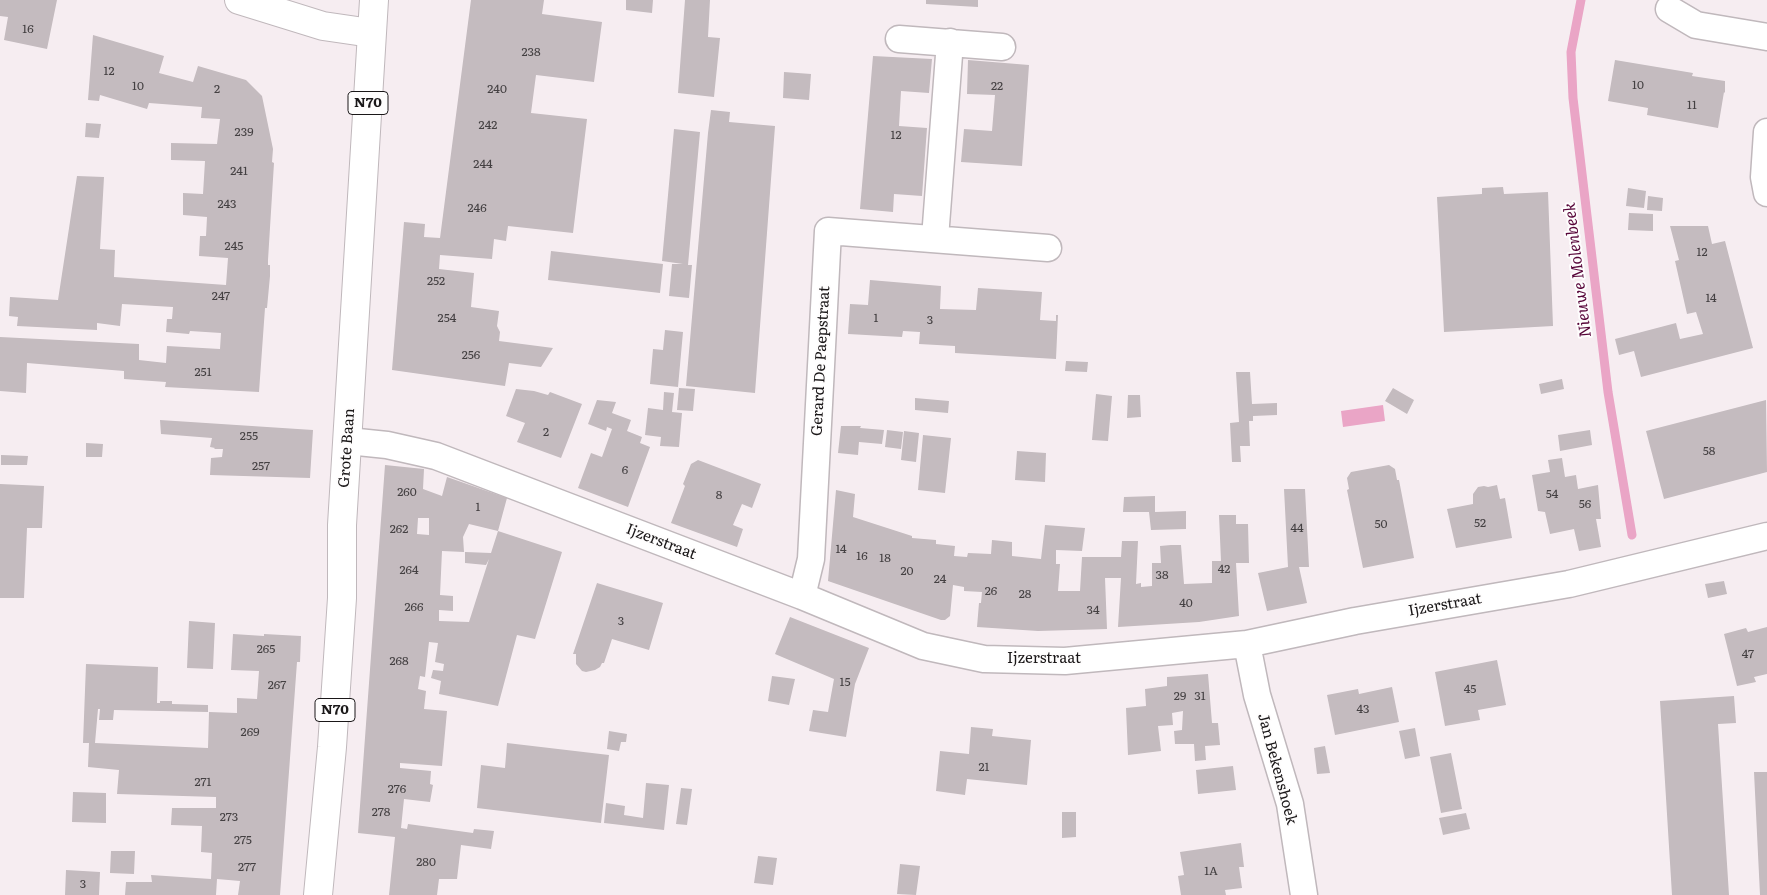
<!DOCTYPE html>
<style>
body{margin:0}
canvas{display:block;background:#f6edf1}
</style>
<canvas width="1767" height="895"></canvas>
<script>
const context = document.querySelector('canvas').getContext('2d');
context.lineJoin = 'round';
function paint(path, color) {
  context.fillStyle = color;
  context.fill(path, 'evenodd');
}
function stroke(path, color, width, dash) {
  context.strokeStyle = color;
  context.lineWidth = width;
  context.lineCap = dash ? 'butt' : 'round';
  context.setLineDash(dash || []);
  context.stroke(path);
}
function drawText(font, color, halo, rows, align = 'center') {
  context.font = font + ' Literata,serif';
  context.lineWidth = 4;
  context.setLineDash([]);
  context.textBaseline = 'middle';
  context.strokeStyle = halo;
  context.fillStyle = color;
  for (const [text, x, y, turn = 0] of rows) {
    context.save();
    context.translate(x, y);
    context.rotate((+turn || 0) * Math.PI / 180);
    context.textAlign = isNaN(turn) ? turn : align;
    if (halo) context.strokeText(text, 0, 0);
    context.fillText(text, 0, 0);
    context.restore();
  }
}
const water = new Path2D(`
 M1383,405L1385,421L1343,427L1341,411Z`);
const stream = new Path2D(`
 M1581,0L1571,52L1573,98L1608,392L1632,535`);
const building = new Path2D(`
 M0,0H57L47,49L4,40L8,17L0,16Z
 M471,0H544L542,14L602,22L594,82L536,75L531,113L587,119L573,233L508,226L506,241L494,239L492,259L440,255L439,269L474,273L471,307L499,311L497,326L500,332L499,341L553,348L541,367L509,363L505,386L392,370L404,222L425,224L424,237L440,238Z
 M626,0H653L652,13L626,10Z
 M685,0H710L708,37L720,38L714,97L678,93Z
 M926,0H978V7L926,4Z
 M93,35L164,56L159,73L193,82L198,66L246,80L262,96L273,149L272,162L274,163L268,260V265H270V276L267,308H265L259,392L165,387L166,382L124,379V371L27,363L26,393L0,391V337L139,344V360L166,363L167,346L220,349L221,333L190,331L189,334L166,332L167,319H172L173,307L122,304L120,326L97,323V330L17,326L18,317L9,316L10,297L58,300L77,176L104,177L100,249L115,250L114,277L226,285L228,258L199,256L200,236H206L207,217L183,215V193L203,194L205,161L171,160V143L217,144L220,119L201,118L202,107L149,103L147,109L100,95L99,101L88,100Z
 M873,56L932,59L929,93L901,91L899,126L927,128L922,196L894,194L893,212L860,209Z
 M968,60L1029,65L1022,166L961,162L964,129L992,131L995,95L967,94Z
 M1615,60L1693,73L1692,76L1725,81V93L1724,92L1718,128L1647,115L1648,108L1608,101Z
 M784,72L811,74L809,100L783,98Z
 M711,110L730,112L729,122L775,126L755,393L686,386L708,133Z
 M86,123L101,124L99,138L85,137Z
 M674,129L700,132L688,265H692L689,298L669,296L672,264H683L662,261Z
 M1503,187L1504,194L1548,192L1553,326L1444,332L1437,197L1482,194V188Z
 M1628,188L1646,191L1644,208L1626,206Z
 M1648,196L1663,198L1662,211L1647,210Z
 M1629,213L1653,214V231L1628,230Z
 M1670,226H1708L1712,244L1725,241L1753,348L1641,377L1634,351L1619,355L1615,339L1676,323L1680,339L1703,334L1696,312L1687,314L1675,261L1679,260Z
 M551,251L663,264L660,293L548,280Z
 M870,280L941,286L940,309L976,310L978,288L1042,292L1040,320L1056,321V315H1058L1056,359L955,353V346L919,344L920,332L903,331L902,337L848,334L850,304L868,305Z
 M665,330L683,332L678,387L650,384L653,349L663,350Z
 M1066,361L1088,362L1087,372L1065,371Z
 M1236,372H1250L1252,404L1277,403V415L1253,416V421H1249L1250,446H1240L1241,462H1232L1230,423L1239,422Z
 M1562,379L1564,389L1541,394L1539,384Z
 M679,388L695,389L693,411L677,410Z
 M1393,388L1414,400L1407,414L1385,401Z
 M516,389L534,391L548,395L550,392L582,404L561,458L517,442L525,423L506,416Z
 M664,392L674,393L672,412L682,413L679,447L660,446L661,437L645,435L648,408L663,410Z
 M1096,394L1112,396L1108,441L1092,440Z
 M1128,395H1140L1141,417L1127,418Z
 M915,398L949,401L948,413L915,410Z
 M597,400L616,402L612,413L631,420L627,431L642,437L640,443L650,447L628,507L578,488L591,453L602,457L612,429L607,427L606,431L588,424Z
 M1766,400L1767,472L1664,499L1646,431Z
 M160,420L313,430L310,478L210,475L211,458L222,457L223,449H214L215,448L210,447L212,438L161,434Z
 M841,426H861L860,428L884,430L882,444L859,442L858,455L838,453Z
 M887,430L903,432L901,449L885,447Z
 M1590,430L1592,445L1560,451L1558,435Z
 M904,431L919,433L916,462L901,460Z
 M923,435L951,438L945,493L918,490Z
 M86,443L103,444L102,457H86Z
 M1017,451L1046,453L1045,482L1015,480Z
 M1,455L28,456L27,465H1Z
 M1562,458L1565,477L1576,475L1578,489L1598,485L1601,519H1596L1601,547L1579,551L1574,529L1550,534L1545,512L1538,511L1532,475L1550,472L1548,460Z
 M698,460L761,484L752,508L742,504L733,525L743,529L737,547L671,523L685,486L683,484L691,464Z
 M385,465L424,469L423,489L442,496L447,477L507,498L498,531L469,524L463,537L464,552L442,551L440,595L453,596V611L439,610V621L469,622L489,559L486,565L465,563V552L491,553L498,531L562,552L535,639L517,635L498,706L439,694L441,681L431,678L433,670L443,671L444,664L435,662L438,643L429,642L425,677L420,676L418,689L426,691L424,709L447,711L442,766L400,763V768L431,771L430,784L433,785L430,802L404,799L401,828L407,829L408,824L473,833L474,829L494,831L491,849L461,845L457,879H439L437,895H389L395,837L358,833ZM418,518H429V535L417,534Z
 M1389,465L1395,469L1397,480H1399L1414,558L1363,568L1347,490L1349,489L1347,478L1351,472Z
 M0,484L44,486L42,528H27L24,598H0Z
 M1497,485L1500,499L1505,498L1512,538L1456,548L1447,509L1473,504V494L1478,487L1484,486L1488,487Z
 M1284,489H1305L1309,567H1299L1307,603L1267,611L1258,573L1288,567Z
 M836,490L855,494L853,517L912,536V538L936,540V544L955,546L954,556L967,557L968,553L991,554L992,540L1012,542V556L1041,559L1045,525L1085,528L1082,551L1056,550V564H1060L1058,591H1080L1082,557H1121L1122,541H1138L1136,584L1141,583V587L1152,586V563H1161L1160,546L1171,545H1181L1184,584L1212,583V561H1221L1219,515H1236V524H1248L1249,563H1236L1239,616L1199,622L1118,627L1121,578H1105L1107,629L1038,631L977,627L979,603H981L982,592L964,591V587L953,585L950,616L945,620H941L828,581Z
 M1155,496V512L1186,511V529L1151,530L1149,512H1123L1124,497Z
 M1724,581L1727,594L1708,598L1705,584Z
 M597,583L663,603L649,650L612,639L604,663H602L600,667L595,670L586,672L582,671L576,664V654H573Z
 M790,617L869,648L855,684L846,737L809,731L813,710L828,712L834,679L775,654Z
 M189,621L215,623L213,669L187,668Z
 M1767,627V674L1754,677L1756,682L1737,686L1724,634L1746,628L1748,632Z
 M233,634L264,636V634L301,636L300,662H297L280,895H238L240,881L217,879L216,895H125L126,882H152L151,875L211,879L212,853L201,852L202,826L171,825L172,808H216V797L117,794L119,770L88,767L89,743H83L86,664L158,667L157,703H160V701H172V704L208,705V712L114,710L113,720H99L100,709H98L95,743L208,748L209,712L237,713V698L257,699L259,671L231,670Z
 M1497,660L1506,705L1478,710L1480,720L1445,726L1435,672Z
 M1208,674L1212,723H1218L1220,745L1205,746L1206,760L1195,761L1194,744H1175L1174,731L1182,730L1183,711L1172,713L1173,725L1158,726L1161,751L1128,755L1126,708L1146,706L1145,689L1167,686V677Z
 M772,676L795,679L789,705L768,701Z
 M1392,687L1399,722L1335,735L1327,695L1358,689L1359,694Z
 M1734,696L1736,723L1718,724L1729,895H1672L1660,701Z
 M971,727L993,729L992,736L1031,740L1027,785L967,779L965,795L936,791L940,751L969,754Z
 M1415,728L1420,756L1405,759L1399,731Z
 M609,731L627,734L626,742H621L619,751L607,749Z
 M507,743L609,755L601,823L477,808L481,765L505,768Z
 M1325,746L1330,773L1317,774L1314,748Z
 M1451,753L1462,809L1441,813L1430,757Z
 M1233,766L1236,790L1198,794L1196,770Z
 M1754,772H1767V895H1760Z
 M646,783L669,785L664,830L604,823L606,803L625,806L624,815L643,818Z
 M681,788L692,789L687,825L676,824Z
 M73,792L106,793V823L72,822Z
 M1062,812H1076V837L1062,838Z
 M1466,813L1470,829L1443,835L1439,818Z
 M1241,843L1244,867H1239L1242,888L1225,890L1226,895H1181L1178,876L1184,875L1180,852Z
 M111,851H135L134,874L110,873Z
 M758,856L777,858L773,885L754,883Z
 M900,864L920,866L916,895L897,894Z
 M66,870L100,872L99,895H65Z`);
const street = new Path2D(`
 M1669,9L1696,25L1767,37
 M899,39L1002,47
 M1767,132L1764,177L1767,193
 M935,238L950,42
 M348,441L387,445L436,456L802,596L923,646L984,659L1065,661L1247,644L1355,621L1569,584L1767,536
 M802,596L811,559L828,231L1048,248
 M1247,644L1257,695L1290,804L1304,895`);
const secondary = new Path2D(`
 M239,0L323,26L371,33`);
const primary = new Path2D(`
 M318,895L332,747L342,598V525L374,0`);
const numberNames = [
 ["16",28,29],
 ["238",531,52],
 ["12",109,71],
 ["10",1638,85],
 ["10",138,86],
 ["22",997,86],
 ["2",217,89],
 ["240",497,89],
 ["11",1692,105],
 ["242",488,125],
 ["239",244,132],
 ["12",896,135],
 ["244",483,164],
 ["241",239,171],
 ["243",227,204],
 ["246",477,208],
 ["245",234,246],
 ["12",1702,252],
 ["252",436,281],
 ["247",221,296],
 ["14",1711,298],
 ["254",447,318],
 ["1",876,318],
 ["3",930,320],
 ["256",471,355],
 ["251",203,372],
 ["2",546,432],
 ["255",249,436],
 ["58",1709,451],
 ["257",261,466],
 ["6",625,470],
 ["260",407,492],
 ["54",1552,494],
 ["8",719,495],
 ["56",1585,504],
 ["1",478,507],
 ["52",1480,523],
 ["50",1381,524],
 ["44",1297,528],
 ["262",399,529],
 ["14",841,549],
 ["16",862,556],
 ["18",885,558],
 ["42",1224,569],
 ["264",409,570],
 ["20",907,571],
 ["38",1162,575],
 ["24",940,579],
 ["26",991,591],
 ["28",1025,594],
 ["40",1186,603],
 ["266",414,607],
 ["34",1093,610],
 ["3",621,621],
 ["265",266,649],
 ["47",1748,654],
 ["268",399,661],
 ["15",845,682],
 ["267",277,685],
 ["45",1470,689],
 ["29",1180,696],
 ["31",1200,696],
 ["43",1363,709],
 ["269",250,732],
 ["21",984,767],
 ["271",203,782],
 ["276",397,789],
 ["278",381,812],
 ["273",229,817],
 ["275",243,840],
 ["280",426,862],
 ["277",247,867],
 ["1A",1211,871],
 ["3",83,884]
];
const shields = [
 [368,103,40],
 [335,710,40]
];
const shieldNames = [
 ["N70",368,103],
 ["N70",335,710]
];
const streetNames = [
 ["Gerard De Paepstraat",821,361,-87],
 ["Grote Baan",347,448,-86],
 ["Ijzerstraat",661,542,21],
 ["Ijzerstraat",1445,605,-10],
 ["Ijzerstraat",1044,659],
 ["Jan Bekenshoek",1277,769,75]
];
const waterNames = [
 ["Nieuwe Molenbeek",1578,270,-97]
];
paint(water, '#eaa5c6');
stroke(stream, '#eaa5c6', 9);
paint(building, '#c4bbbf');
stroke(street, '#c0b8bc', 29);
stroke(secondary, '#c0b8bc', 30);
stroke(primary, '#c0b8bc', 30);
stroke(street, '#fff', 26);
stroke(secondary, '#fff', 28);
stroke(primary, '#fff', 28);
drawText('12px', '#444042', null, numberNames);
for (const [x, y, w] of shields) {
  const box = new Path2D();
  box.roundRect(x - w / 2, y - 11.5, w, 23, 4);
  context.fillStyle = '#fefdfd';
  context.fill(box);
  stroke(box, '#1a1718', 1);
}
drawText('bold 14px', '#1a1718', null, shieldNames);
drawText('15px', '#1a1718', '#fefdfd', streetNames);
drawText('italic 16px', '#560438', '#fefdfd', waterNames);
</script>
